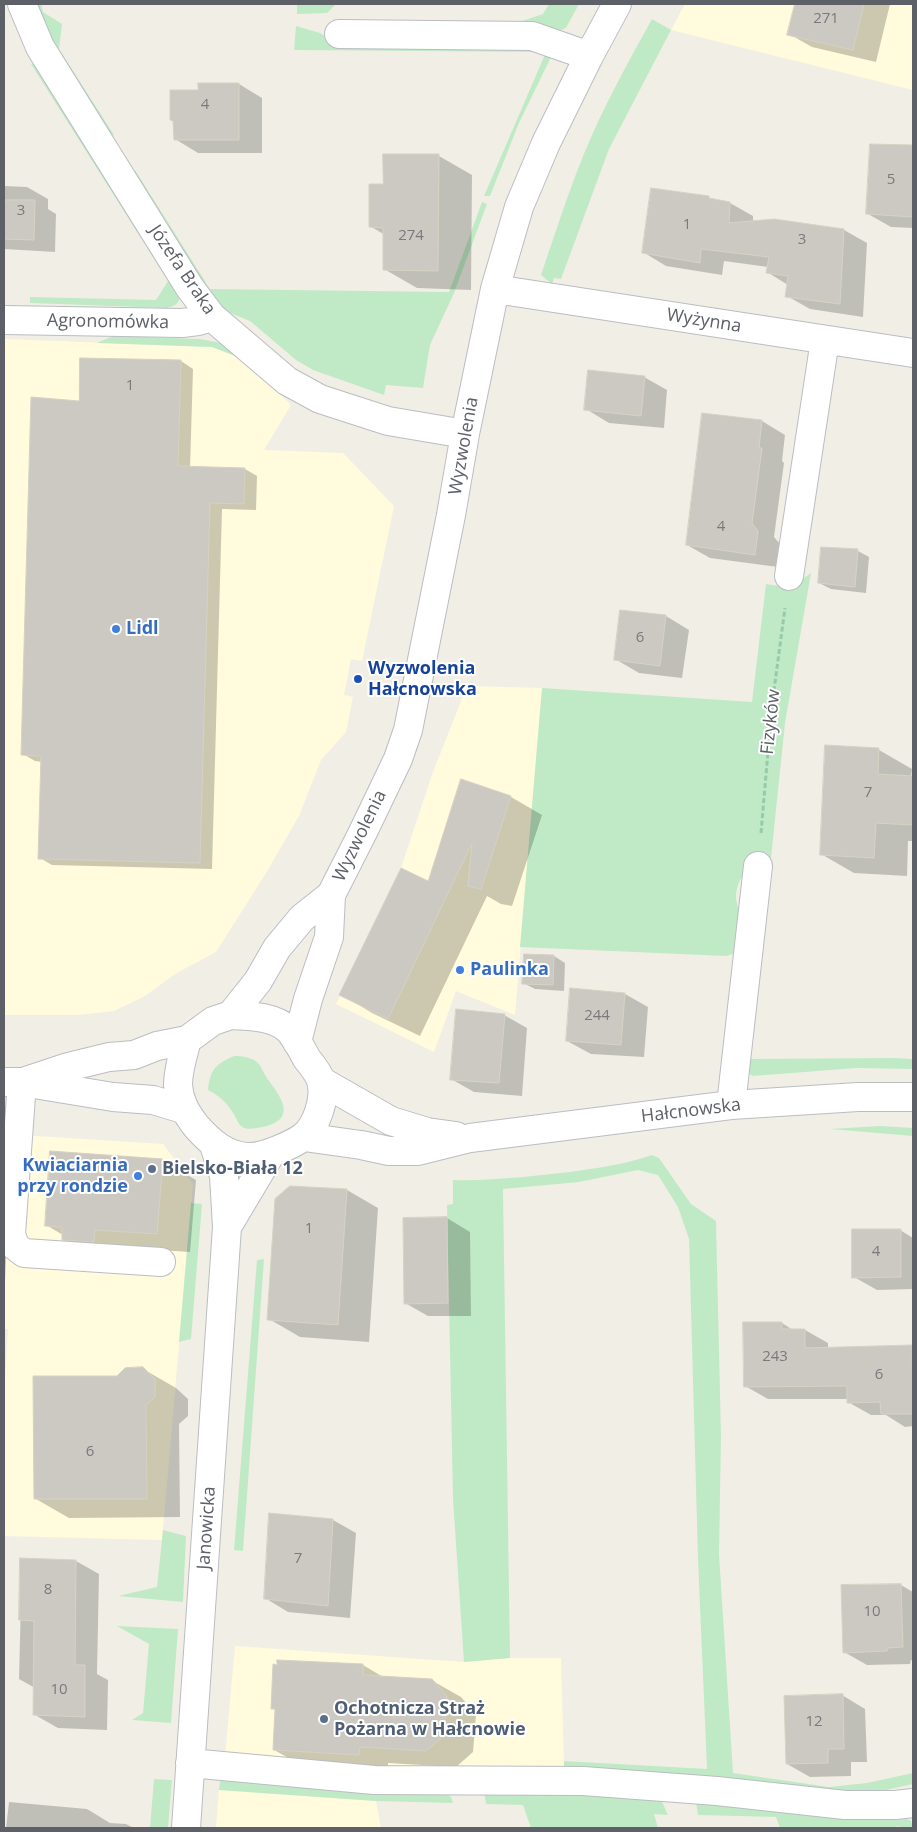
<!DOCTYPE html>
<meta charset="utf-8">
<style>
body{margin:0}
#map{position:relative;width:917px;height:1832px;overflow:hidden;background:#f1efe5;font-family:"Open Sans",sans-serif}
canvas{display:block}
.frame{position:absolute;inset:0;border:5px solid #5d6067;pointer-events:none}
</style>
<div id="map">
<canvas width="917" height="1832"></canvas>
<div class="frame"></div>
</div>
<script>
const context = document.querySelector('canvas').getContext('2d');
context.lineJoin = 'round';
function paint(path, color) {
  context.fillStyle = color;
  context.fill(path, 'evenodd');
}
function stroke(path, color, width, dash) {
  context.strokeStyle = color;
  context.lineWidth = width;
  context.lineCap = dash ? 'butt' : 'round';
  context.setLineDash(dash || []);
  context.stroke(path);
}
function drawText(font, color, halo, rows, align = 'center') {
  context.font = font + ' "Open Sans",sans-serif';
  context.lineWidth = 4;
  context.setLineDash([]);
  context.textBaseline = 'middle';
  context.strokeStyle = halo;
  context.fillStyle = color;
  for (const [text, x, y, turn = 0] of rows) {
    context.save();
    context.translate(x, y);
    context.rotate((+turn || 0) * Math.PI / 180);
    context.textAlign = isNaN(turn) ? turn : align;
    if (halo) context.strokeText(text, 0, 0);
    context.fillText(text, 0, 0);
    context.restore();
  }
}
const commercial = new Path2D(`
 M685,4H913V90L671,30Z
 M4,339L212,347L243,359L291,405L264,450L343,453L394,506L362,661L351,659L344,695L353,697L346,732L321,760L299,816L266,873L216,952L175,974L145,996L114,1011L78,1015H4Z
 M467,686L542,688L515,1015L456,991L434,1052L336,1004L401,868L433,772Z
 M4,1134L163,1144L193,1184L162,1540L4,1536V1393L8,1329H4Z
 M235,1646L464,1662L510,1658H561L564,1768L333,1764L225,1757Z
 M219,1790L376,1801L381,1828H216Z`);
const green = new Path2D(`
 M33,4H41L43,12L62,24L59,49L114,135L108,136L54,51Z
 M297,4H336L327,13L297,14Z
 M549,4H579L566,28L561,30L536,26L463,22H519L543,14Z
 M652,19L671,30L609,149L561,279L554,278L552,284L541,275C557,228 572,180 592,135C610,95 631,57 652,19Z
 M296,26L320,33L334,42L535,44L552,55L519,123L490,196H484L546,52L294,50Z
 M31,64H36L180,297C178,305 174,306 167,308L30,303V297L156,300L168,281Z
 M135,170L210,289L449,292L482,202L487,204L454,293L430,345L423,388L386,385L384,395L313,370L296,360L250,321L223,310L207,294L133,175Z
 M113,336L200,339L221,343L243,359L212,347L97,343Z
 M811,573L785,723L771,858C751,858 735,880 736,899C737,904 739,910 739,915C738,928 735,942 733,954L726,956L520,947L542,688L752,702L766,584C788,588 794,585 811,573Z
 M234,1056C242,1056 253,1057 259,1064C262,1068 264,1074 267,1078C280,1096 299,1119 263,1127C257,1128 246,1131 241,1126C238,1124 237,1119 235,1116C228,1104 220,1096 208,1090C210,1070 215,1064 234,1056Z
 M893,1058L913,1059V1069L856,1068L753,1076L749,1074V1059Z
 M880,1126L913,1128V1136L830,1129Z
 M652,1155L659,1158L691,1204L716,1221L721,1437L719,1554L733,1773L829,1787L867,1783L913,1773V1784L886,1790L835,1793L564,1768V1761L707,1769L698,1559L689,1239L678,1207L658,1175L638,1170L579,1182L503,1189L510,1658L464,1662L453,1499L447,1205L453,1204V1180C483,1181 512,1178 542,1175C579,1171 616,1167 652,1155Z
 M191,1203L202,1204L191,1339L179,1342Z
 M264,1259L243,1551L234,1550L257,1260Z
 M163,1530L186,1536L183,1602L118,1596L157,1587Z
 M117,1626L178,1629L171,1723L132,1720L143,1713L149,1644Z
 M221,1774L442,1790L451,1797L453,1803L376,1801L219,1790Z
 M154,1779L172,1780L168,1828H150Z
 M484,1791L660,1797L668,1815L654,1814L658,1828H531L523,1805L486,1804Z
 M695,1797L903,1817L911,1821L913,1828H900L899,1826L890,1828H780L776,1817L698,1815Z`);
const shadow = new Path2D(`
 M796,4H890L876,62L812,47L789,34Z
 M239,84L262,98V153H198L175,139L199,91Z
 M871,145L913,146V228L891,227L868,214Z
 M439,156L472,175L471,290L417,288L384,269L385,235L370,226L385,186Z
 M4,186L27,187L48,199V209L56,214L55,252L4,249Z
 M708,198L713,200L730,203L753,216V222L844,230L867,243L863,317L810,309L787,296L788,285L767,272L768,267L724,261L722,275L666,266L643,252Z
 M181,361L193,369L190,468L245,469L257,476L256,510L222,509L212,869L52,865L40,858L42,762L35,761L23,754L80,402Z
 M644,377L667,390L664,428L609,423L586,409Z
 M762,421L785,435L782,461L784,463L774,537L781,545L778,567L710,558L687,545Z
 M858,551L869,557L866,593L831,589L819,583Z
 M621,612L666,616L689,630L682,678L639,673L615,659Z
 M879,750L912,769L911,777H913V841H908L907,876L854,873L821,854Z
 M511,797L542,815L512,906L501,904L487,896L420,1036L372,1013L341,994L428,883Z
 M554,956L565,963L564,991L535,989L523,983Z
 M625,994L648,1007L644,1057L591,1054L567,1041Z
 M504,1015L527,1028L522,1096L474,1092L451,1079Z
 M163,1161L196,1180L190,1252L128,1248L96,1258L63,1239V1235L46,1225Z
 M347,1190L378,1208L369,1342L300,1337L269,1319Z
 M4,1213L8,1215L5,1282H4Z
 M447,1218L470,1232L471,1316H428L405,1303Z
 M900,1230L913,1238V1289L877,1290L854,1277Z
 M782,1323L793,1330H805L828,1343V1348H913V1426L905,1427L886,1415H871L848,1402V1399H768L745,1386Z
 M143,1369L176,1388L188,1399V1416L179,1424L180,1517L69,1518L36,1499Z
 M333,1520L356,1533L350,1618L288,1612L265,1598Z
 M22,1560L76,1561L99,1574L97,1674L108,1680L107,1730L58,1728L35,1715V1688L19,1679Z
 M901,1585L913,1592V1660H911L910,1664L867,1665L844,1652Z
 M363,1665L383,1677L431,1680L461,1697L476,1714L473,1752L456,1767L388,1763V1771L303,1766L274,1750L276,1710L272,1708Z
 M842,1695L865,1709L867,1762H851V1776L810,1777L787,1764Z
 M9,1802L87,1809L110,1823L126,1824L134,1828H6Z`);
const building = new Path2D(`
 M795,4H864L853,50L787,35Z
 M198,83H239V140H174L173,121L170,120V90H198Z
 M870,144L913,145V217L866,214Z
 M383,154H439L438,271L383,270V228L369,227V184H383Z
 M651,188L709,196V198L730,202L729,223L774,219L844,229L840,304L785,297L788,276L766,273L769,257L701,249L700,263L642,253Z
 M4,200H35L34,240L4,239Z
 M80,358L181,360L178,466L245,468L244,504L210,503L200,863L38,859L41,756L21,755L31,397L79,401Z
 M588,370L645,376L641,416L584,410Z
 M702,413L762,420L759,448H762L752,523L758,531L755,555L686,545Z
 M821,547L858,549L855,587L818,583Z
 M620,610L666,615L660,666L614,660Z
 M825,745L879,748L878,774L913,776V825L876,823L874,858L820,855Z
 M461,779L511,796L481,889L468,886L472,843L388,1019L339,995L401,868L428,881Z
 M524,954L554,955L553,985L522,984Z
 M570,988L625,993L621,1045L566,1041Z
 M456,1009L505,1014L499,1083L450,1080Z
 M50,1151L163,1159L157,1234L95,1230L94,1242L62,1240V1227L45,1226Z
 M290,1186L347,1189L338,1325L267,1320L275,1199Z
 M447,1217L448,1303L404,1304L403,1218Z
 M852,1229H901V1277L852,1278Z
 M743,1322H782V1329H805V1348L912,1345L913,1414H881L880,1402L847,1403V1386L744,1387Z
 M143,1367L155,1379V1397L146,1405L147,1499H34L33,1376H117L125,1368Z
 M269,1513L333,1519L328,1606L264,1599Z
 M20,1558L76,1560L75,1665H85V1717L33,1715L34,1621L19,1620Z
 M901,1584L903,1647L888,1648L887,1651L843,1653L841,1585Z
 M277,1660L363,1664V1675L432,1679L447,1696L444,1736L426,1751L360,1747L359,1755L273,1750L275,1709H271L273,1664L277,1665Z
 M843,1694L844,1749H828V1763L786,1764L784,1696Z`);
const path = new Path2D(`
 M761,833L772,705L785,608`);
const minor = new Path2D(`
 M22,4L40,47L190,288L212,317L287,381L320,399L388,421L465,434
 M339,34L532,36L589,56
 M495,289L913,353
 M4,320L182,323L198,321L212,317
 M789,576L825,340
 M231,1015C250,1016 274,1016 289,1030C296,1038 302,1050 307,1059C312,1065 319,1074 321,1081C326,1098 317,1126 303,1137C292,1145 264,1157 250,1157C227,1157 210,1142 196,1126C186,1113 179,1101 178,1085C178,1069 183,1055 187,1040L213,1021Z
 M231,1015L258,981L277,948L302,918L331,895
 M297,1042L308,999L329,937L331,895L363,832L398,759L408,730L451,515L465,434L495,289L519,207L546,143L589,56L617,4
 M26,1081L68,1067L109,1057L134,1055L157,1046L187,1040
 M321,1081L391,1121L427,1132L456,1136
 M5,1082H22L113,1097L153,1100L183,1109
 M22,1082L11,1234L15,1246L24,1253L161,1262
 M731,1105L758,866
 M304,1137L361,1145L389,1151H418L470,1138L731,1105L858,1097H913
 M227,1227L271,1153
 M190,1763L374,1780L583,1781L717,1791L845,1805H895L913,1803
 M186,1828L227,1227L224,1176L214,1145`);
const markers = [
 [116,629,5,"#3f7fe0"],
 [358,679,5,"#1a4fb4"],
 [460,970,5,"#3f7fe0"],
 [152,1169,5,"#5c6f8a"],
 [138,1176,5,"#3f7fe0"],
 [324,1719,5,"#5c6f8a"]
];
const numberNames = [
 ["271",826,19],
 ["4",205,105],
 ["5",891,180],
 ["3",21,211],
 ["1",687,225],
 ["274",411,236],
 ["3",802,240],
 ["1",130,386],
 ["4",721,527],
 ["6",640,638],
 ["7",868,793],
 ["244",597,1016],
 ["1",309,1229],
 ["4",876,1252],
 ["243",775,1357],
 ["6",879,1375],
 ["6",90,1452],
 ["7",298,1559],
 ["8",48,1590],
 ["10",872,1612],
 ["10",59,1690],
 ["12",814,1722]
];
const streetNames = [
 ["Józefa Braka",182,270,56],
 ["Wyżynna",704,321,9],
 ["Agronomówka",108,322,1],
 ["Wyzwolenia",464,446,-80],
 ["Fizyków",771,722,-84],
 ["Wyzwolenia",360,836,-64],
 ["Hałcnowska",691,1111,-7],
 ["Janowicka",207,1528,-86]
];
const shopNames = [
 ["Lidl",126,629],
 ["Paulinka",470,970],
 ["Kwiaciarnia",128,1166,"right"],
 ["przy rondzie",128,1187,"right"]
];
const transitNames = [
 ["Wyzwolenia",368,669],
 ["Hałcnowska",368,690]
];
const serviceNames = [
 ["Bielsko-Biała 12",162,1169],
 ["Ochotnicza Straż",334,1709],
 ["Pożarna w Hałcnowie",334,1730]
];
paint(commercial, '#fffbdc');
paint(green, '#c0eac5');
paint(shadow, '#0003');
paint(building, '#ccc9c2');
stroke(building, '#d6d2c3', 1);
stroke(minor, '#babdc2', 30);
stroke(path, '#97c9ab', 3, [5, 2.5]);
stroke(minor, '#fff', 28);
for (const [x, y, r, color] of markers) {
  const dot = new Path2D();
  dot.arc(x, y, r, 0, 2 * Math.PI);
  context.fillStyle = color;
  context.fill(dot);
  stroke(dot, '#fff', 2);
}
drawText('15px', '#797a7e', null, numberNames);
drawText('18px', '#5d6067', '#fff', streetNames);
drawText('bold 18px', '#366cbe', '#fff', shopNames, 'left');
drawText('bold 18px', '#164399', '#fff', transitNames, 'left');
drawText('bold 18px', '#4e5e75', '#fff', serviceNames, 'left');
</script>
